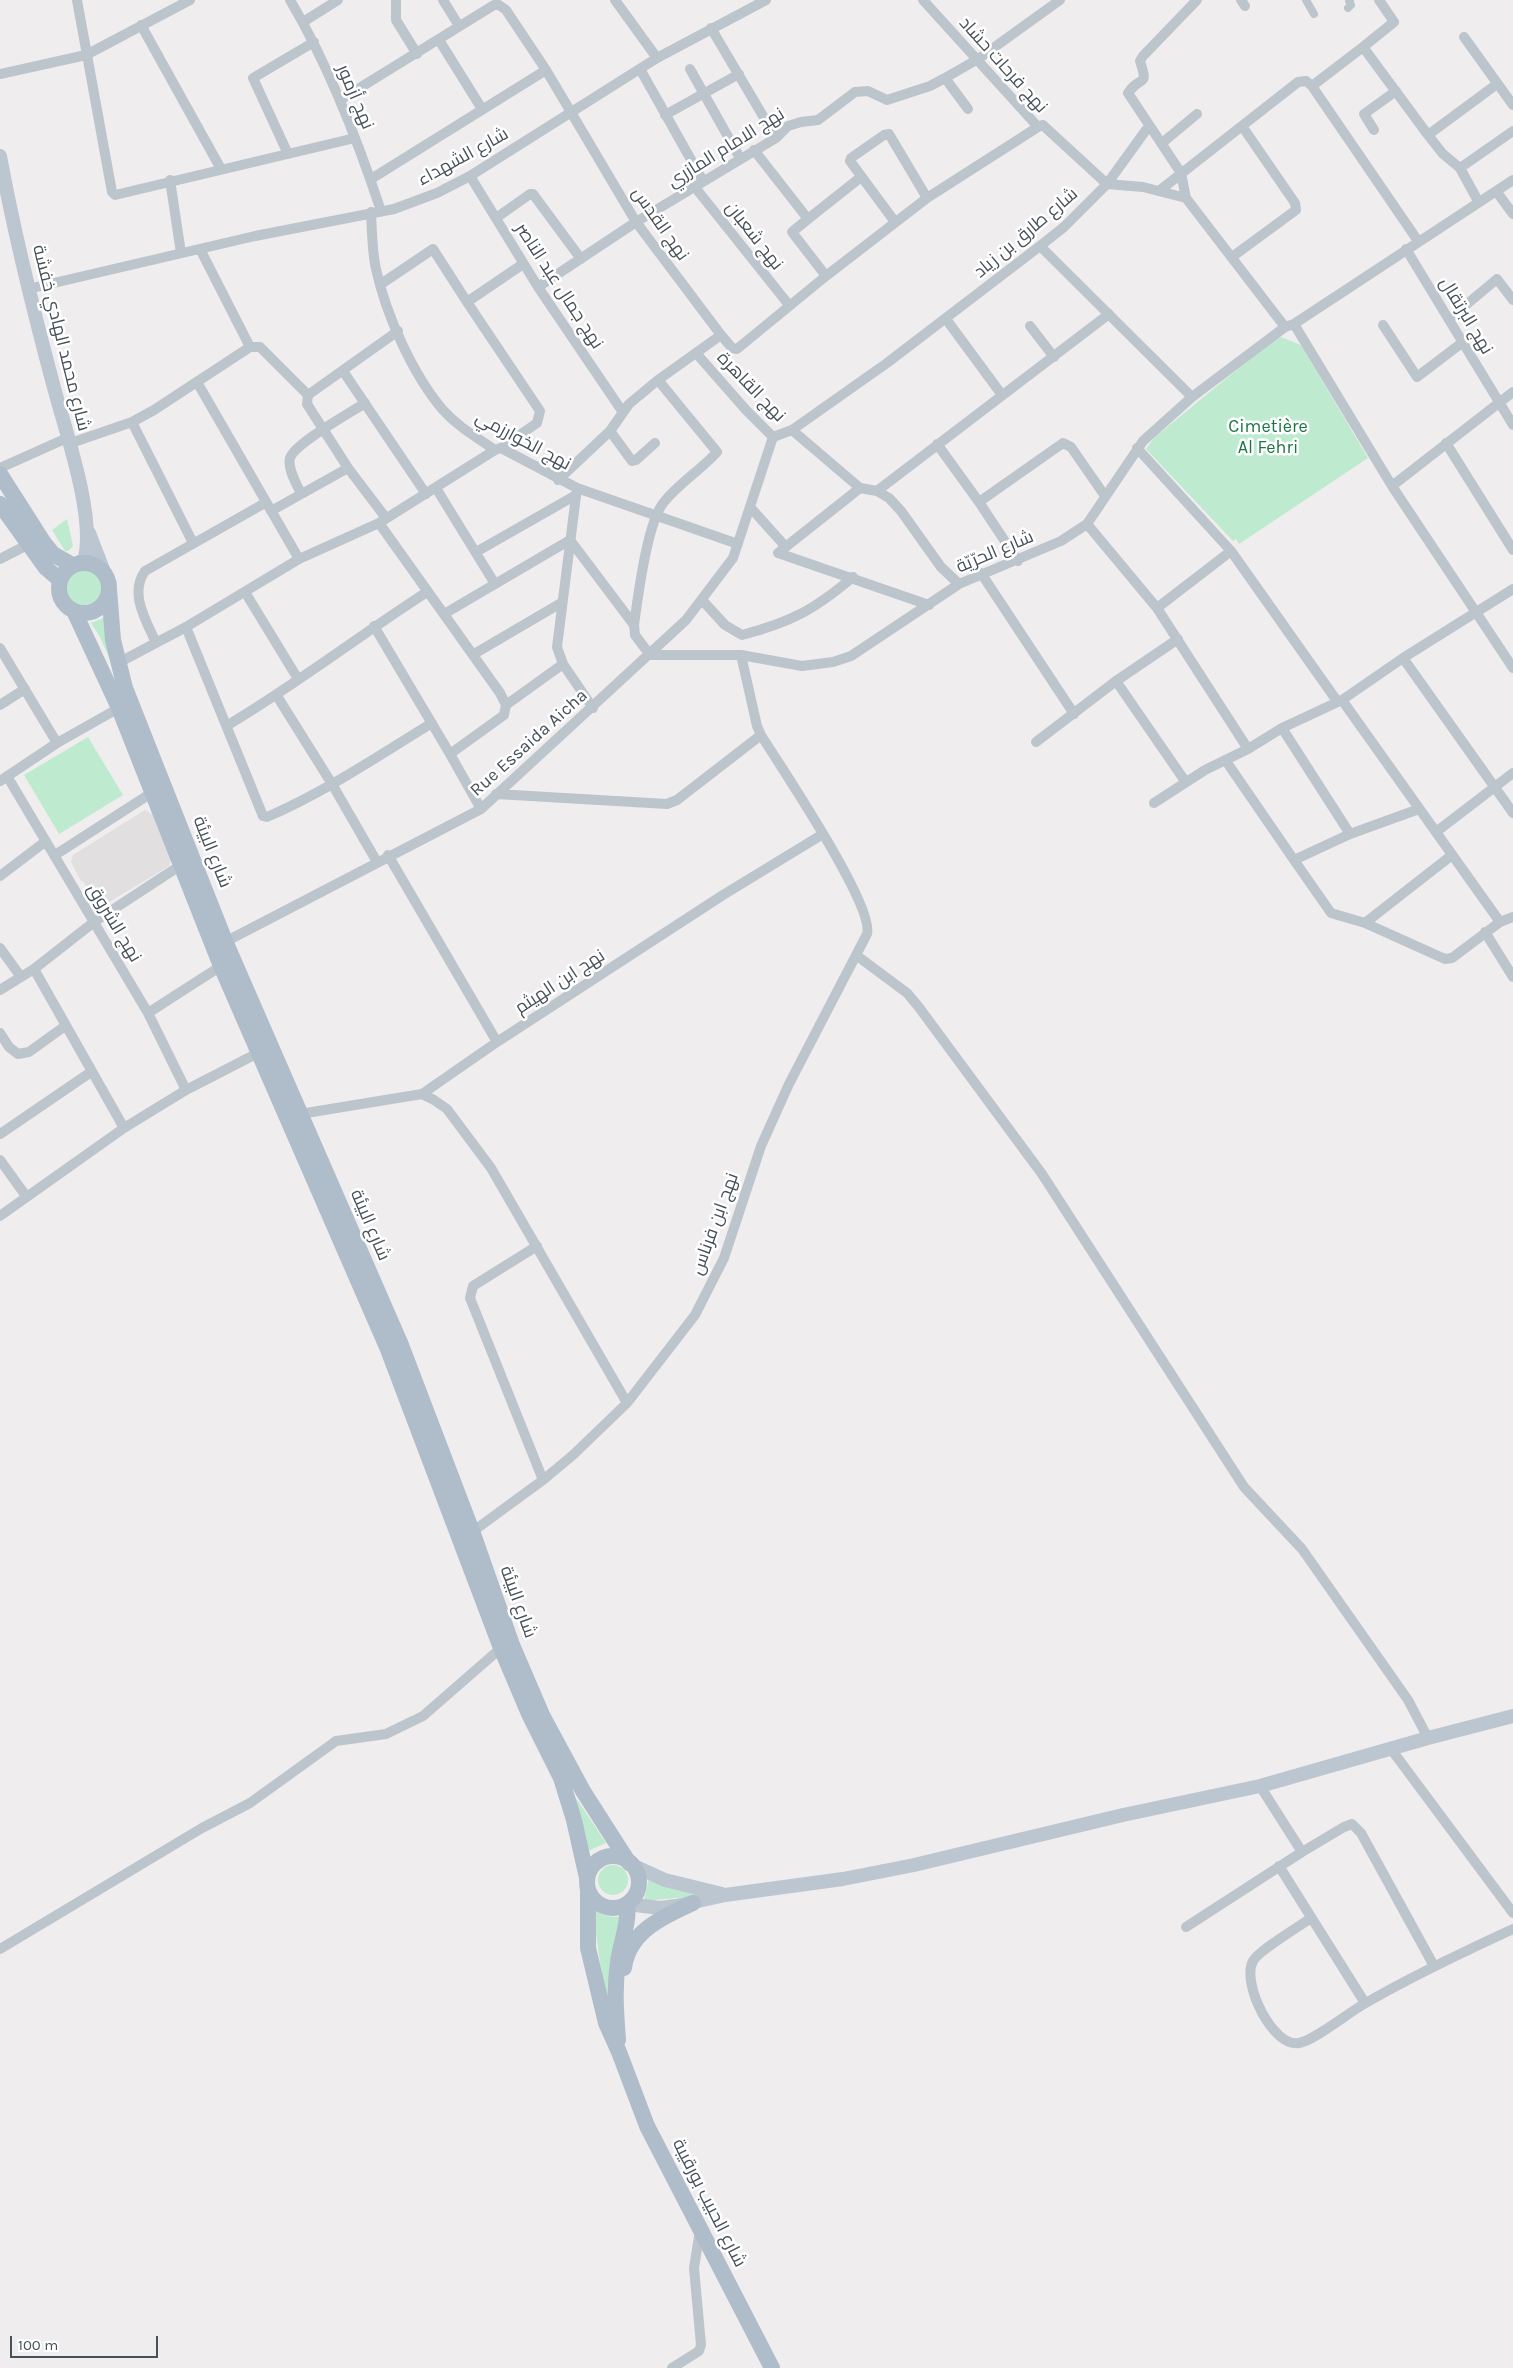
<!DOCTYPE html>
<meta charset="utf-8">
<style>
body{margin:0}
#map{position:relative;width:1513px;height:2368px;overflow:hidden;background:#f0edee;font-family:Karla,sans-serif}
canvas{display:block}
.scale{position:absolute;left:10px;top:2336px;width:148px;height:22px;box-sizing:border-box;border:2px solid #475159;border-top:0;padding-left:6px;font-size:15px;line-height:18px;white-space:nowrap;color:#475159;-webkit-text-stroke:4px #fff;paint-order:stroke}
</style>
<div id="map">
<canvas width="1513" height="2368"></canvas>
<div class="scale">100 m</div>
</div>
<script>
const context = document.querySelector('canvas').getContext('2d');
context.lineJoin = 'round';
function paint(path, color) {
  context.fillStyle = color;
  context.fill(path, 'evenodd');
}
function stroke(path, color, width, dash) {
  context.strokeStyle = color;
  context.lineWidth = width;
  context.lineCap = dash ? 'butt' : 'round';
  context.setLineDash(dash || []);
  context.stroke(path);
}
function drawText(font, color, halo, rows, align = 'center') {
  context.font = font + ' Karla,Cairo,sans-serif';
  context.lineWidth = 5;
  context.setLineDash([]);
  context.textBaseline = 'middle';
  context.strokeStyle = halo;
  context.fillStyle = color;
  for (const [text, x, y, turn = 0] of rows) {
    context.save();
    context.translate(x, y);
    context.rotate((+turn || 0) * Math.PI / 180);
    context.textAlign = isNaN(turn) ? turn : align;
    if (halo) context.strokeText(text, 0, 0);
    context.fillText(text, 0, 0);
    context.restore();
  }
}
const education = new Path2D(`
 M145,810L153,815L171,860L169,866L101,907L95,903L83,881H81L71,862L73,855Z`);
const green = new Path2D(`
 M1281,337L1301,345L1368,458L1239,544L1236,539L1233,541L1146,449L1154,438L1274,339Z
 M67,519L73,546L68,551H65L52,530Z
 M64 586a19 19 0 1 1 38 0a19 19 0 1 1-38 0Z
 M105,617L118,678L100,637L91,623Z
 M88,737L123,795L59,834L24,775Z
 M574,1795L606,1843L588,1851Z
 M598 1880a15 15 0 1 1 30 0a15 15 0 1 1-30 0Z
 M649,1877L706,1895L644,1901Z
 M593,1910C604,1916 613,1919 625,1915L608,2000L600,1963Z`);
const pedestrian = new Path2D(`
 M1306,0L1314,14
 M1348,8L1351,5L1349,1L1350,0`);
const minor = new Path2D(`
 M77,0L112,192L115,195L355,138
 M290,0C329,66 357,138 381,211
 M396,0V20L417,54
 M443,0L459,26
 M615,0L657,58
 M923,0L1038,127L1043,125L1046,128L1107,184L1146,130L1150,128
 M1241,0L1245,6
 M303,22L338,0
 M141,25L221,169
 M711,28L776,138
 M1464,37L1513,105
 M439,40L482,109
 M1363,47L1394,22L1379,0
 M640,69L703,181
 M690,69L740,158
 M0,74L86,55L190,0
 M945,78L968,109
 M340,100L494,5H499L506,10L546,70L636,222L721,335L732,348L737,349L826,276L927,198L1038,127
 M665,115L739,74
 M1374,130L1364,114L1396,91
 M1428,135L1497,84
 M1162,143L1197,114
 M754,150L808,219L861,177
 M288,154L253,78L314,42
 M470,176L538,287L622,411
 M371,179L546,70
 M170,180L181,253
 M694,186L789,305
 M1159,191L1298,82L1306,81L1312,86
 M1496,191L1513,214
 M1186,198L1181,173L1128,93C1141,74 1149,89 1140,61L1143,56L1197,0
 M1478,201L1460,168L1513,131
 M371,212C372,231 372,251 376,269C386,315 413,375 443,410C458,427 478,438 495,450L501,448L577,488L738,544
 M496,218L530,194H533L581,259
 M808,219L792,232L826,276
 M895,222L850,161L851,158L884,135L889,134L927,198
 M1418,241L1312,86L1363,47L1428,135L1443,154L1460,168
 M1040,246L1192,397
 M200,249L250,347
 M1406,249L1513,425
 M1232,257L1296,210L1295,203L1242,126
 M381,284L433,249L467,302
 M538,287L636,222L776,138L788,126L801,122L818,120L855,92L868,91L887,100L930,86L945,78L978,59L1060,0
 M28,289L255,236L394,209L437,193L470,176L657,58L766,0
 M946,319L1002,395
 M1449,319L1497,279L1513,300
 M1294,324L1392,486L1513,668
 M1383,325L1417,377L1463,342
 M1030,326L1054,357
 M696,353L746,410L773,437L792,430L860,488L877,491L889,498L901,511L941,567L959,584
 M343,371L426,494
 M197,382L299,559
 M308,395L307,404L348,468L386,518
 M132,422L193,543
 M792,430L887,363L1040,246L1064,227L1107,184L1143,187L1186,198L1285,327
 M610,431L632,461L636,460L655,443
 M1446,443L1513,550
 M68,444L132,422L154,410L250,347H260L308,395L398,331
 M937,444L979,502L1063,443L1071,447L1105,496
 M501,448L537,423L540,411L467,302L523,264
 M1137,448L1231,551L1337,701
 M0,468L67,438
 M558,480L610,431L629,404L658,380L721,335
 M1392,486L1513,392
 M436,488L495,584
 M577,488L557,647L563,664L593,708
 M877,491L1109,314
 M301,494C297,484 287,469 290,458C295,443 350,413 365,403
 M979,502L1018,561
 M750,507L785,546
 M271,511L348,468
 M1087,524L1157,608L1248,749L1282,728L1342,700L1403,658L1513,589
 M476,552L576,495
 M778,553L929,605
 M778,553L860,488
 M0,559L29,544
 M981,573L1074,714
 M245,592L298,679
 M702,600L725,625L742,635C791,622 814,610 853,577
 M1157,608L1231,551
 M444,614L570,540L634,625L635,635L650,655H741L802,666L833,662L851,656L959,584L1061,541L1087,524L1143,441L1192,397L1285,327L1294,324L1513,180
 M634,625C638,597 647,522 664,502C679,483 701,470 717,452L658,380
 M374,626L450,754L504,715L506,705L500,693L379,523
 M186,627L263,816L267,817C325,792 378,756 432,723
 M156,643C146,620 129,594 145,571L265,503
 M0,648L57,743
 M474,654L561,603
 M1403,658L1513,813
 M118,663L186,627L299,559L379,523L495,450
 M1116,681L1185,781
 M277,696L332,784L377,862
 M1342,700L1500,922
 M0,705L25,689
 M506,705L563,664
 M228,725C297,684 360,635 427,592
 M1282,728L1350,834
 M1036,742L1116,681L1178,639
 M450,754L481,809
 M1226,761L1294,860L1350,834L1419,809
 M7,776L148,1013L186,1090
 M0,781L57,743L119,708
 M496,794L667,804L677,800L761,735
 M1154,803L1205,770L1248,749
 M1436,832L1513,773
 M55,855L153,792
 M388,855L497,1042
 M1294,860L1331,913L1365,923L1445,959L1452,958L1500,922L1513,917
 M0,876L46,841
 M1365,923L1452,855
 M1485,932L1513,977
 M221,944L481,809L686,620L733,558L773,437
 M0,948L21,977
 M856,955L907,993L918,1006L1042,1174L1244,1487L1302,1549L1408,1700L1428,1738
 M34,969L124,1128
 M0,990L34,969L94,922L181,865
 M148,1013L221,966
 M0,1033L9,1047L18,1054L29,1052L65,1026
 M422,1094L434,1100L447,1109L491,1168L627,1403
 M300,1114L422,1094L497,1042L723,895L823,834
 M0,1134L91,1072
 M0,1160L26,1196
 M0,1216L124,1128L186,1090L258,1053
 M537,1246L473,1286L470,1298L543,1480
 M468,1535L543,1480L573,1455L627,1403L695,1315L724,1258L761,1146L789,1084L867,934C875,906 780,766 761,735L757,726L741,655
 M1391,1749L1513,1913
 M1260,1786L1302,1852
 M1279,1866L1365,2003
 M1311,1918C1300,1926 1258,1951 1253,1961C1241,1983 1273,2048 1299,2043C1315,2040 1348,2013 1364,2004C1412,1976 1463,1952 1513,1929
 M1186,1927L1302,1852L1344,1827L1352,1824L1361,1833L1434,1966
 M0,1949L202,1828L250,1803L336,1741L386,1734L423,1716L501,1648
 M672,2368L699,2351L701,2345L694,2268L700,2230`);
const secondary = new Path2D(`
 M0,156C14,233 33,309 53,384C65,430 95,514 85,558L80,563
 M89,533L106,577
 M632,1865L665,1880L722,1894
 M627,1904L660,1908L676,1906L725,1895L843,1879L914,1865L1123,1815L1260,1786L1428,1738L1513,1716`);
const primary = new Path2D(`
 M0,474L44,543L53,554L72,565
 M0,504L46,568L60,580
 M59 588a25 25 0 1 1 50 0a25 25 0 1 1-50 0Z
 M109,589L113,640L125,688L225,941L401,1345L472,1531L512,1645L542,1715L583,1791L629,1863
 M74,611L119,708L221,966L387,1347L501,1648L529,1714L561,1778L574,1820L587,1878
 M587 1882a26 26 0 1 1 52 0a26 26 0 1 1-52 0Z
 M588,1889V1948L606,2023L619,2052L647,2126L772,2368
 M624,1968C629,1931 663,1917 693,1903
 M618,2040C616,2013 614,1989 618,1962C620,1944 630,1922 627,1904`);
const streetNames = [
 ["نهج فرحات حشاد",1003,65,48],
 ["نهج أزمور",355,97,67],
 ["نهج الامام المازري",726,148,-32],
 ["شارع الشهداء",463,157,-29],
 ["نهج القدس",660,224,55],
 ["شارع طارق بن زياد",1026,233,-40],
 ["نهج شعبان",754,236,52],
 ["نهج جمال عبد الناصر",559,286,57],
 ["نهج البرتقال",1466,316,59],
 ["شارع محمد الهادي خفشة",61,338,76],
 ["نهج القاهرة",751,387,46],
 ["نهج الخوارزمي",523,441,28],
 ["شارع الحرّيّة",995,552,-23],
 ["Rue Essaida Aicha",529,743,-42],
 ["شارع البيئة",212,852,68],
 ["نهج الشروق",114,923,59],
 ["نهج ابن الهيثم",560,982,-33],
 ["نهج ابن فرناس",715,1224,-70],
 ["شارع البيئة",370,1225,67],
 ["شارع البيئة",518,1602,70],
 ["شارع الحبيب بورقيبة",709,2203,63]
];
const parkNames = [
 ["Cimetière",1268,427],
 ["Al Fehri",1268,448]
];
paint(education, '#e1dfdf');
paint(green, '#beebcf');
stroke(pedestrian, '#bdc5cc', 8);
stroke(minor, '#bdc5cc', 10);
stroke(secondary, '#bcc6d0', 14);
stroke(primary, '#afbdca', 16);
drawText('18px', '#475159', '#fff', streetNames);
drawText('18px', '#1d7547', '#fff', parkNames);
</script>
